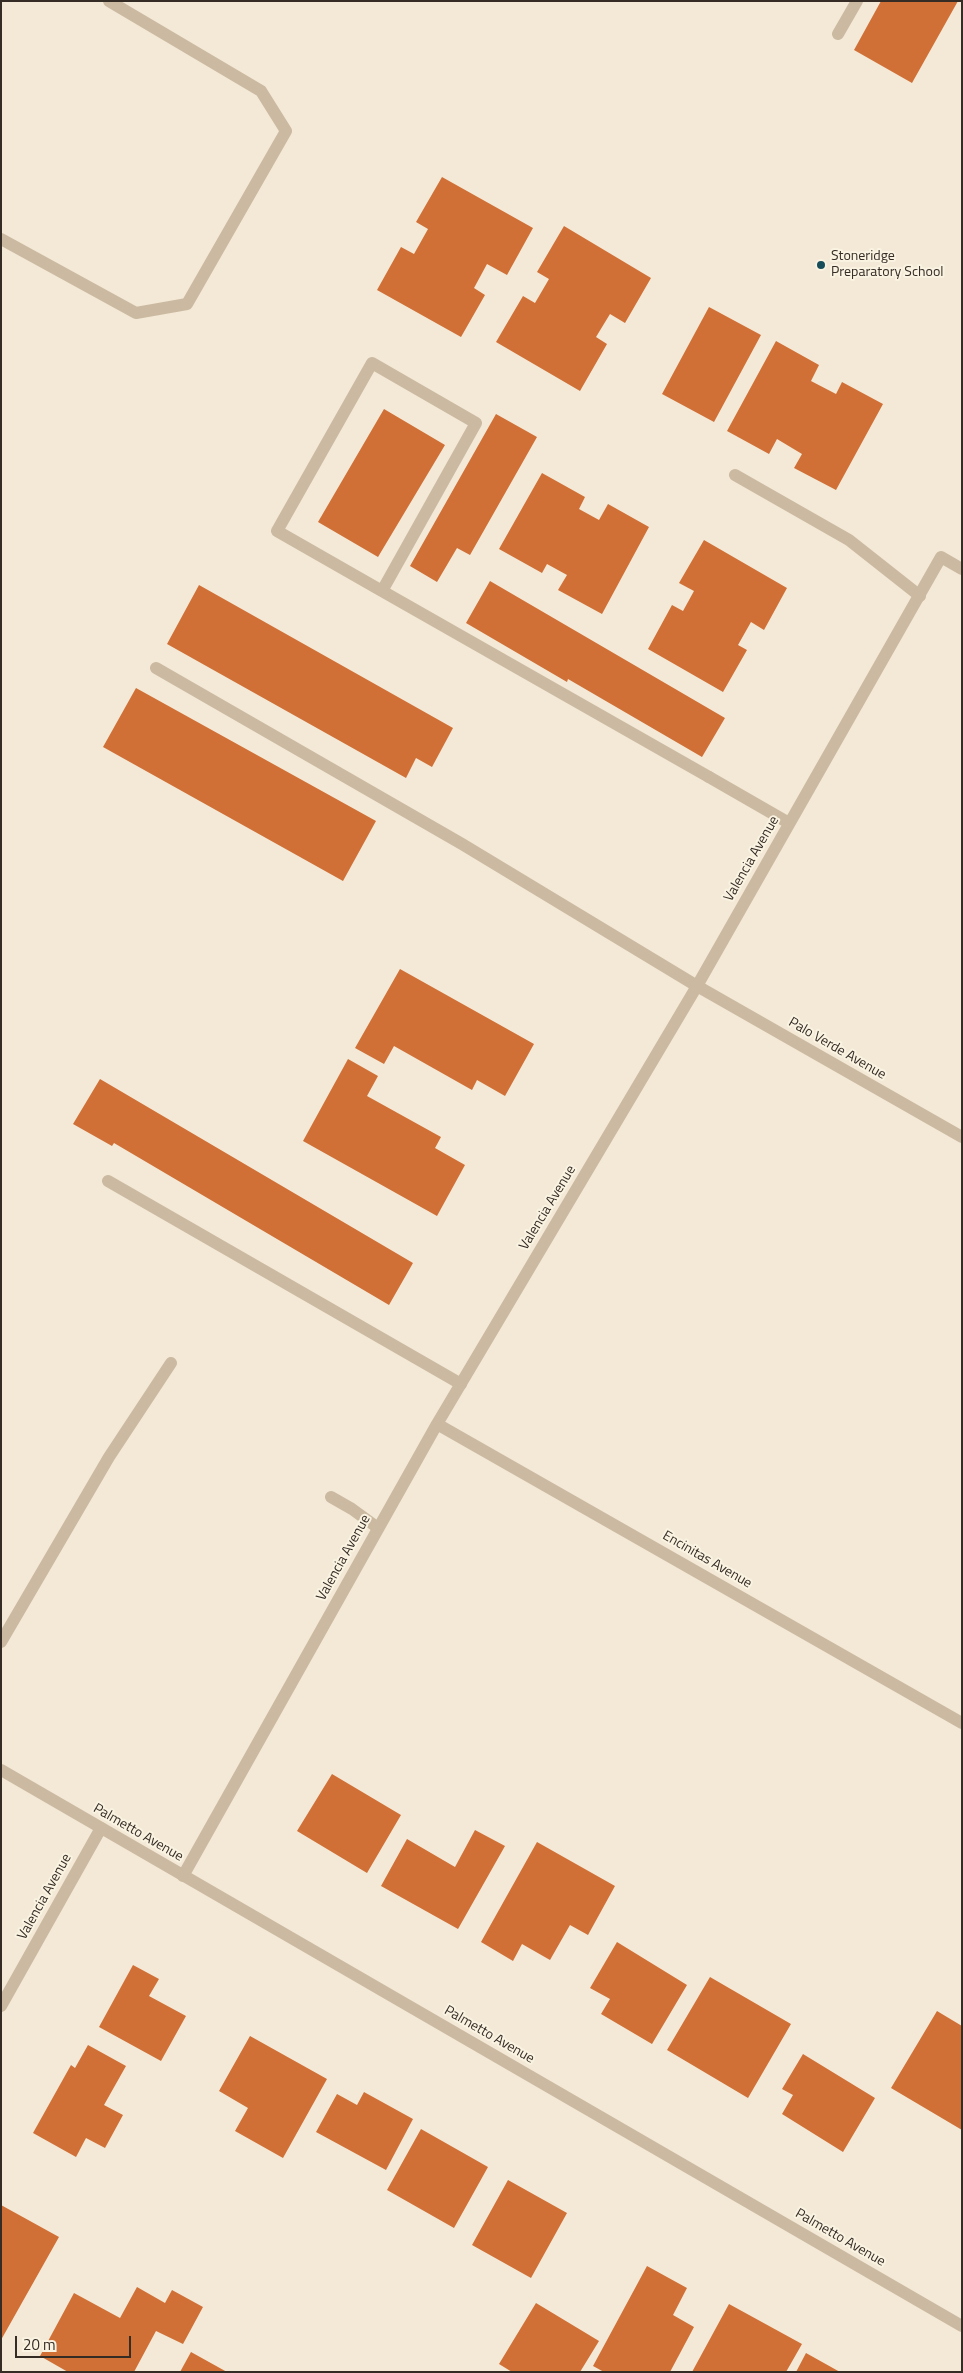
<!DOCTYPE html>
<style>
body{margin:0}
#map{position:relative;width:963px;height:2373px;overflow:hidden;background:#f3e9d6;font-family:"Titillium Web",sans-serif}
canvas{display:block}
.frame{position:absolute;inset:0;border:2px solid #352c25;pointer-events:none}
.scale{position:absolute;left:15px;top:2336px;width:116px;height:22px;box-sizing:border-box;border:2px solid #352c25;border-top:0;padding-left:6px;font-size:15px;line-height:18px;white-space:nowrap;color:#352c25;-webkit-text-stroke:4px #faf3e2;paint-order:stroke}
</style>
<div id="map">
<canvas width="963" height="2373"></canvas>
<div class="frame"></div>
<div class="scale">20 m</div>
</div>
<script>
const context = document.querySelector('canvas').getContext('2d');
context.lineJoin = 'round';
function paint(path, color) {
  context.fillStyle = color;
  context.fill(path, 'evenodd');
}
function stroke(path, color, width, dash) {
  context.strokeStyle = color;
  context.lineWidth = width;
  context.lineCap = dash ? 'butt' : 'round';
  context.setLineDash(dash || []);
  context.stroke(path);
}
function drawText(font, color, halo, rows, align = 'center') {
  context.font = font + ' "Titillium Web",sans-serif';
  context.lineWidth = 4;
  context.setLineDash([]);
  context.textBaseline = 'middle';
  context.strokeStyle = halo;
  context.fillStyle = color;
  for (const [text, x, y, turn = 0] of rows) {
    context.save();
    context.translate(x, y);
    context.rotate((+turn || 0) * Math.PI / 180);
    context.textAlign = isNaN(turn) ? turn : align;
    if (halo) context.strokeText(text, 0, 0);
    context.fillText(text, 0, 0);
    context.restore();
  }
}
const building = new Path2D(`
 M881,1H958L912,83L854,50Z
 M442,177L533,228L507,275L487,264L474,288L485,295L461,337L377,290L401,247L414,254L428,229L416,222Z
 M564,226L651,278L625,323L610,314L596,337L607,344L580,391L496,342L523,296L535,303L549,279L537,272Z
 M709,307L761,335L714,422L662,394Z
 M776,341L819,365L811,381L836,394L842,382L883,404L836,490L794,468L802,454L777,439L769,454L727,431Z
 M384,409L445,445L378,557L318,522Z
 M496,414L537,437L470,555L457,548L437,582L410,566Z
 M542,473L585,497L579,509L599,520L608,504L649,527L602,614L558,590L567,575L547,564L542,573L499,549Z
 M704,540L787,588L764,630L751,622L738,645L747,650L723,692L648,649L672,605L683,611L694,591L679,583Z
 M490,581L725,718L702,757L568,679L567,682L466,623Z
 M199,585L453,728L432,767L416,758L406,778L167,644Z
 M136,688L376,821L343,881L103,747Z
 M400,969L534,1044L505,1096L477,1080L472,1090L394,1046L384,1064L355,1048Z
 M348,1059L378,1076L367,1096L441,1137L435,1148L465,1165L437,1216L303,1141Z
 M100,1079L413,1263L389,1305L114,1143L112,1146L73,1124Z
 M332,1774L401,1815L367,1873L297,1831Z
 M475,1830L505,1846L458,1929L381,1886L407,1839L455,1867Z
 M537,1842L615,1886L588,1935L570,1925L550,1960L522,1944L513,1961L481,1942Z
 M617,1942L687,1985L652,2044L601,2014L610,1999L590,1988Z
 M133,1965L159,1979L149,1996L186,2016L161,2061L99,2027Z
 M710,1977L791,2024L748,2098L667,2050Z
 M937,2011L962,2026V2130L891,2088Z
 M250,2036L327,2079L283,2158L235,2131L248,2108L219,2091Z
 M88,2045L126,2066L104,2105L123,2115L105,2148L86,2138L76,2157L33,2133L71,2065L75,2068Z
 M803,2054L875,2098L843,2152L782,2114L793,2095L782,2089Z
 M364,2092L413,2119L386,2170L316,2132L337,2094L357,2105Z
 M421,2129L488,2167L454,2228L387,2190Z
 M508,2180L567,2213L531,2278L472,2245Z
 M1,2205L59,2237L1,2340Z
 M647,2266L687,2288L673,2315L694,2327L670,2372H604L593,2366Z
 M137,2287L165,2303L172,2290L203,2307L183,2344L156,2331L134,2372H68L40,2356L74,2293L120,2318Z
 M536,2303L599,2341L580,2372H512L499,2364Z
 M729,2304L802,2344L786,2372H692Z
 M191,2352L227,2372H180Z
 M806,2353L840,2372H796Z`);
const service = new Path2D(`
 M838,34L857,1
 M1,239L136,313L187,304L286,131L261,91L109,1
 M735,475L849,540L920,596
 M382,591L277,531L372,363L476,423L382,591L709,777
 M156,668L462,844L697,986
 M108,1181L461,1384
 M331,1497L352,1509L378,1528
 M1,1642L109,1457L171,1363`);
const minor = new Path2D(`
 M709,777L789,823
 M697,986L962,1137
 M437,1424L962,1723
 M183,1876L437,1424L697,986L941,557L962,569
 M1,2006L101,1828`);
const tertiary = new Path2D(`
 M1,1770L962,2326`);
const markers = [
 [821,265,5,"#174c5a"]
];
const poiNames = [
 ["Stoneridge",831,257],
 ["Preparatory School",831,273]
];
const streetNames = [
 ["Valencia Avenue",752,859,-60],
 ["Palo Verde Avenue",837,1049,30],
 ["Valencia Avenue",548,1208,-59],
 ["Valencia Avenue",344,1558,-61],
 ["Encinitas Avenue",707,1560,30],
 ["Palmetto Avenue",138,1833,30],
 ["Valencia Avenue",45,1897,-61],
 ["Palmetto Avenue",489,2035,30],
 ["Palmetto Avenue",840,2238,30]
];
paint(building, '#d07037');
stroke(service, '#cbbaa1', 12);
stroke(minor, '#cbbaa1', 12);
stroke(tertiary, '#cbbaa1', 12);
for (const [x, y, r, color] of markers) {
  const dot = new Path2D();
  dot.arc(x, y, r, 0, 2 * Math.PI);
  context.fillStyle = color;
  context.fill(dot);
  stroke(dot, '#faf3e2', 2);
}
drawText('14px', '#352c25', '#faf3e2', poiNames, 'left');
drawText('14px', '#352c25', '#faf3e2', streetNames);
</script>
